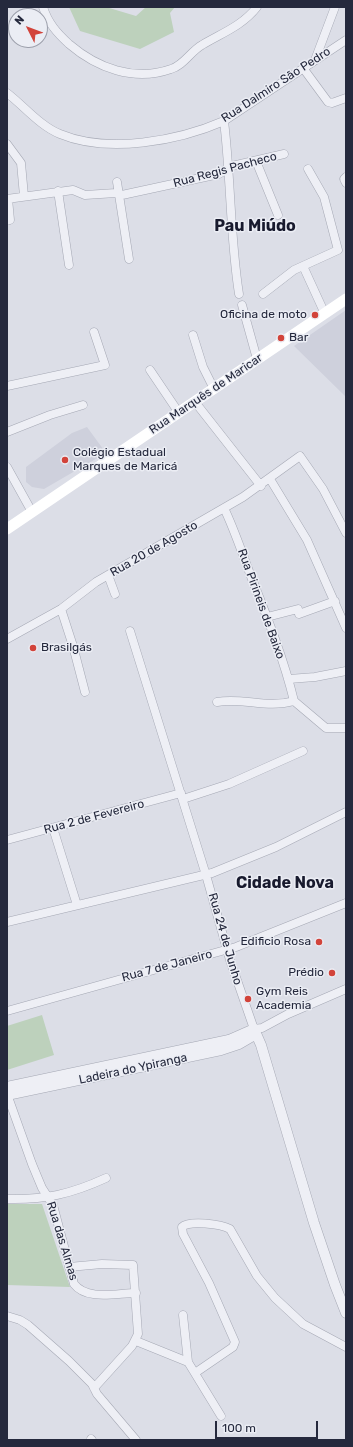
<!DOCTYPE html>
<meta charset="utf-8">
<style>
body{margin:0}
#map{position:relative;width:353px;height:1447px;overflow:hidden;background:#dcdee7;font-family:Rubik,sans-serif}
canvas{display:block}
.frame{position:absolute;inset:0;border:8px solid #25293d;pointer-events:none}
.north{position:absolute;left:8px;top:8px;width:40px;height:40px;box-sizing:border-box;background:#ebedf4;border:1px solid #9c9fab;border-radius:50%;rotate:312deg;font-size:11px;font-weight:700;line-height:16px;text-align:center;color:#25293d}
.north::after{content:'';display:block;margin:auto;width:14px;height:18px;background:#d2433a;clip-path:polygon(50% 0,100% 100%,50% 72%,0 100%)}
.scale{position:absolute;left:215px;top:1421px;width:103px;height:18px;box-sizing:border-box;border:2px solid #25293d;border-top:0;padding-left:5px;font-size:12px;line-height:14px;white-space:nowrap;color:#25293d;-webkit-text-stroke:3px #ebedf4;paint-order:stroke}
</style>
<div id="map">
<canvas width="353" height="1447"></canvas>
<div class="frame"></div>
<div class="north">N</div>
<div class="scale">100 m</div>
</div>
<script>
const context = document.querySelector('canvas').getContext('2d');
context.lineJoin = 'round';
function paint(path, color) {
  context.fillStyle = color;
  context.fill(path, 'evenodd');
}
function stroke(path, color, width, dash) {
  context.strokeStyle = color;
  context.lineWidth = width;
  context.lineCap = dash ? 'butt' : 'round';
  context.setLineDash(dash || []);
  context.stroke(path);
}
function drawText(font, color, halo, rows, align = 'center') {
  context.font = font + ' Rubik,sans-serif';
  context.lineWidth = 3;
  context.setLineDash([]);
  context.textBaseline = 'middle';
  context.strokeStyle = halo;
  context.fillStyle = color;
  for (const [text, x, y, turn = 0] of rows) {
    context.save();
    context.translate(x, y);
    context.rotate((+turn || 0) * Math.PI / 180);
    context.textAlign = isNaN(turn) ? turn : align;
    if (halo) context.strokeText(text, 0, 0);
    context.fillText(text, 0, 0);
    context.restore();
  }
}
const built = new Path2D(`
 M346,310V397L294,346Z
 M87,427L106,453L44,489L32,487L26,482V467L72,433Z`);
const green = new Path2D(`
 M69,7H106L136,16L146,7H175L170,13L174,32L140,49L80,31Z
 M42,1015L54,1055L7,1070V1026Z
 M7,1204H42L70,1287L7,1285Z`);
const minor = new Path2D(`
 M43,7C48,23 57,33 69,44C97,68 134,82 171,69C183,66 191,51 202,45C222,33 242,26 257,7
 M315,60L335,7
 M303,68L328,102L332,103L346,98
 M7,93C24,106 40,126 60,134C108,154 178,141 224,121L346,40
 M224,121C231,179 230,237 239,294
 M7,144L21,163L24,196
 M256,161L278,215
 M346,177L344,179L346,183
 M117,182L129,259
 M58,191L69,265
 M7,199L73,190L85,195L116,193L122,195L219,174L232,166L284,154
 M8,199L10,220
 M303,266L325,314
 M263,294L294,270L338,250L324,197L308,169
 M242,305L257,359
 M193,335L203,367L214,389
 M150,370L179,413
 M7,386L105,365L94,332
 M195,402L261,486
 M7,432L50,415L83,405
 M7,467L32,512
 M270,479L307,540L346,628
 M224,508C235,531 243,556 252,579C268,619 284,660 294,701
 M108,575L115,594
 M61,609L73,646L85,692
 M267,617L298,609L299,614L335,601
 M130,631L206,875L230,960L254,1029L262,1028L288,1014L346,989
 M7,639L61,609L96,582L243,497L300,456L323,489L346,533
 M289,679L315,677L346,671
 M294,701L326,728H346
 M217,702C242,697 267,709 294,701
 M183,799L229,784L303,751
 M53,828L77,905
 M7,840L181,793
 M7,922L212,873L276,847L346,812
 M7,1011L236,947L346,903
 M7,1094L32,1164L42,1188L53,1205L74,1284C87,1301 117,1293 136,1293
 M7,1199C45,1200 71,1194 106,1178
 M69,1267L102,1264L133,1265L138,1334L132,1346L94,1388
 M183,1315L188,1362L221,1416
 M7,1316L20,1320L28,1325L69,1361L92,1384L97,1394L136,1440
 M136,1341L188,1362
 M195,1373L233,1347L235,1342L209,1283L183,1234L182,1227C189,1220 221,1224 230,1229L257,1276L275,1298L303,1324L346,1347
 M91,1439L92,1440`);
const tertiary = new Path2D(`
 M7,1087L229,1040L254,1029L261,1045L314,1223L335,1285L346,1313
 M7,1095L221,1050L239,1044L251,1037`);
const secondary = new Path2D(`
 M7,529L346,299`);
const markers = [
 [315,315,4,"#d2433a"],
 [281,338,4,"#d2433a"],
 [65,460,4,"#d2433a"],
 [33,648,4,"#d2433a"],
 [319,942,4,"#d2433a"],
 [332,973,4,"#d2433a"],
 [248,999,4,"#d2433a"]
];
const streetNames = [
 ["Rua Dalmiro São Pedro",276,85,-33],
 ["Rua Regis Pacheco",225,170,-15],
 ["Rua Marquês de Maricar",206,394,-34],
 ["Rua 20 de Agosto",154,549,-30],
 ["Rua Pirineis de Baixo",261,604,70],
 ["Rua 2 de Fevereiro",94,817,-15],
 ["Rua 24 de Junho",225,939,74],
 ["Rua 7 de Janeiro",167,966,-15],
 ["Ladeira do Ypiranga",133,1069,-12],
 ["Rua das Almas",62,1241,73]
];
const poiNames = [
 ["Oficina de moto",307,315,"right"],
 ["Bar",289,338],
 ["Colégio Estadual",73,453],
 ["Marques de Maricá",73,467],
 ["Brasilgás",41,648],
 ["Edificio Rosa",311,942,"right"],
 ["Prédio",324,973,"right"],
 ["Gym Reis",256,992],
 ["Academia",256,1006]
];
const districtNames = [
 ["Pau Miúdo",255,226],
 ["Cidade Nova",285,883]
];
paint(built, '#ced0dc');
paint(green, '#bdd1bc');
stroke(minor, '#a5a8b4', 9);
stroke(tertiary, '#a5a8b4', 11);
stroke(minor, '#eeeff5', 8);
stroke(tertiary, '#eeeff5', 10);
stroke(secondary, '#fff', 11);
for (const [x, y, r, color] of markers) {
  const dot = new Path2D();
  dot.arc(x, y, r, 0, 2 * Math.PI);
  context.fillStyle = color;
  context.fill(dot);
  stroke(dot, '#ebedf4', 1.5);
}
drawText('12px', '#25293d', '#ebedf4', streetNames);
drawText('12px', '#25293d', '#ebedf4', poiNames, 'left');
drawText('bold 16px', '#181a2e', '#ebedf4', districtNames);
</script>
